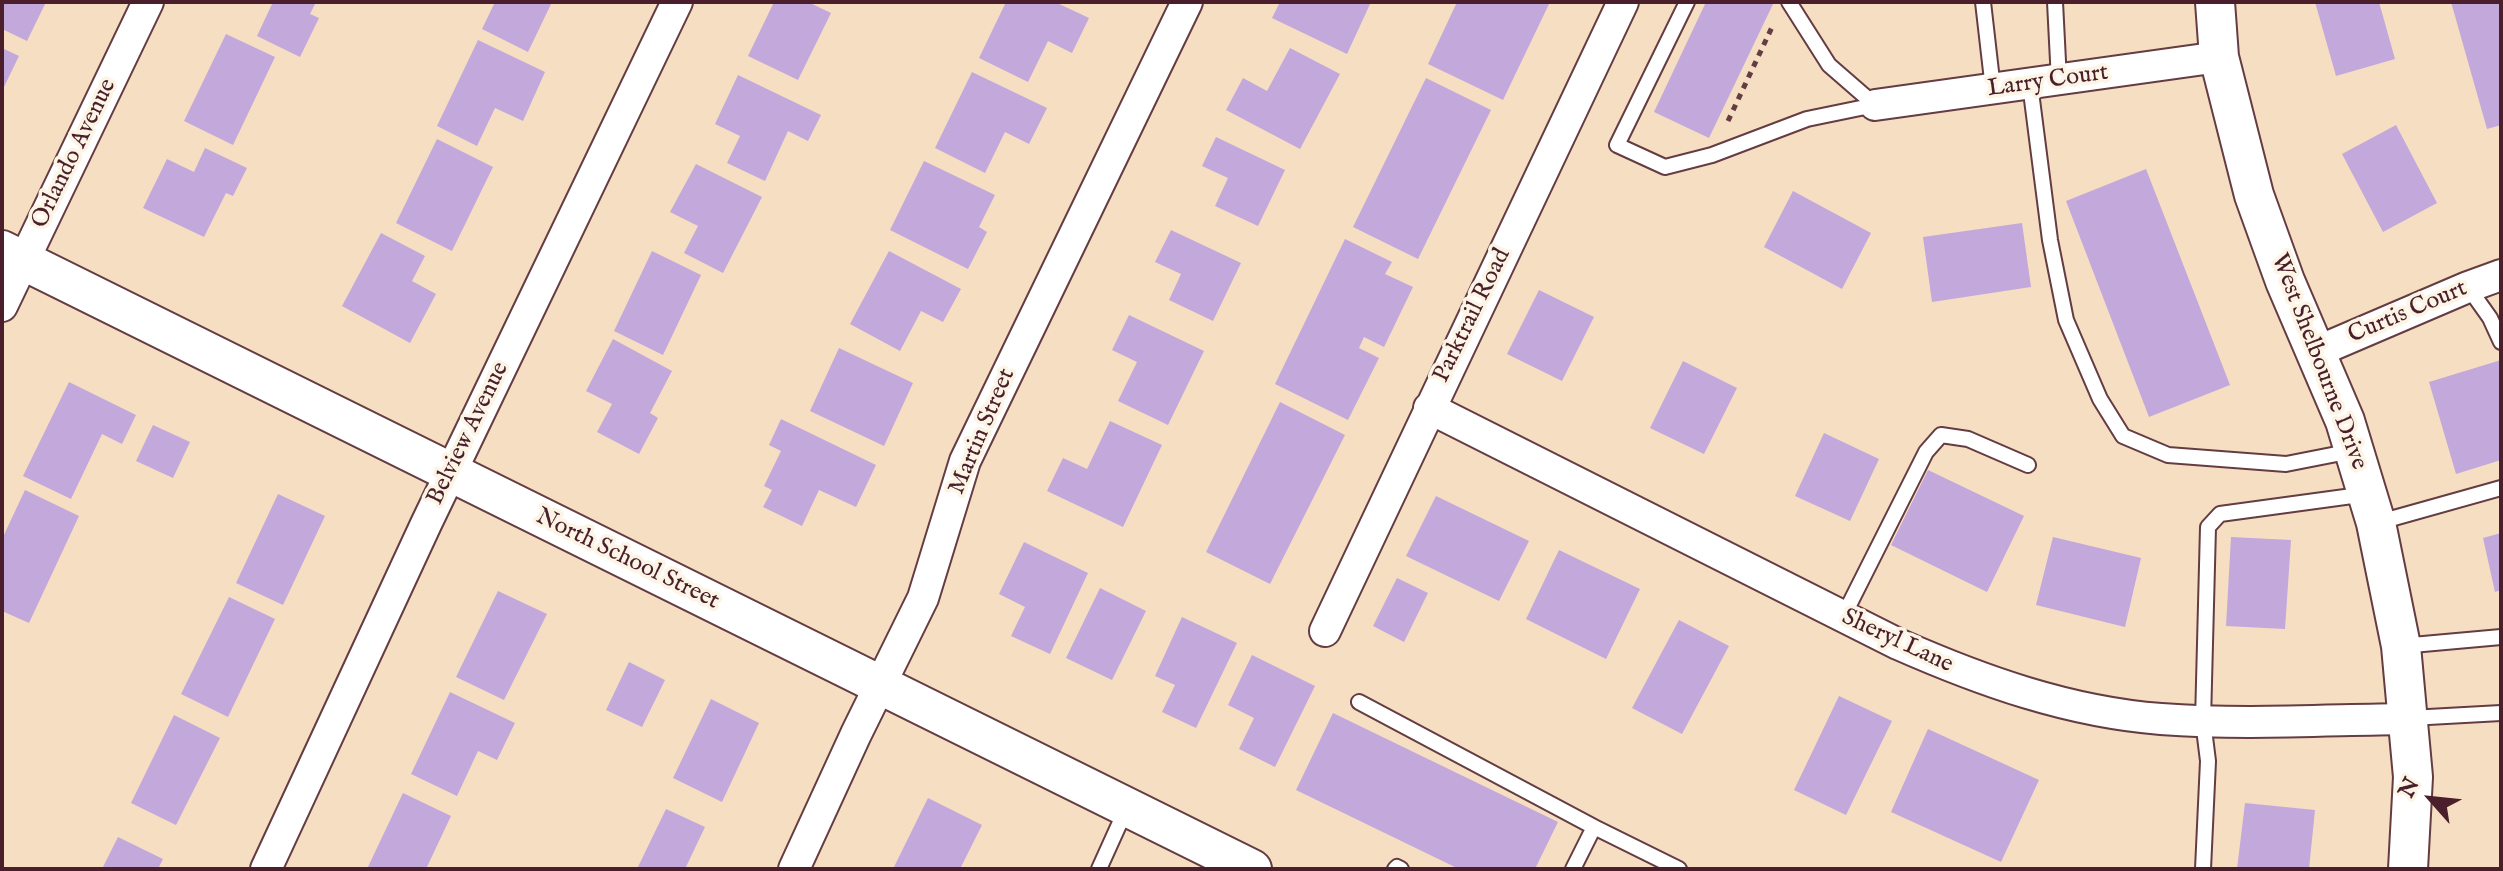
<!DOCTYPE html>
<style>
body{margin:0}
#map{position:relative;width:2503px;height:871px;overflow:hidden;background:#f6dec3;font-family:"IM FELL English",serif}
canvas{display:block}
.frame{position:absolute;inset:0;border:4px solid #4a1f2b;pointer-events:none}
.north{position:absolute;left:2391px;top:759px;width:80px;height:80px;-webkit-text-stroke:6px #fcf5e5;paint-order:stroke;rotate:297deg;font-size:22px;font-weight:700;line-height:32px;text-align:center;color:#4a1f2b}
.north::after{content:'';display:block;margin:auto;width:28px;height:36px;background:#4a1f2b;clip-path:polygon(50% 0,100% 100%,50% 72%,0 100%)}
</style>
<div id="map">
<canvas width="2503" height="871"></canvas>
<div class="frame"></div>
<div class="north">N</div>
</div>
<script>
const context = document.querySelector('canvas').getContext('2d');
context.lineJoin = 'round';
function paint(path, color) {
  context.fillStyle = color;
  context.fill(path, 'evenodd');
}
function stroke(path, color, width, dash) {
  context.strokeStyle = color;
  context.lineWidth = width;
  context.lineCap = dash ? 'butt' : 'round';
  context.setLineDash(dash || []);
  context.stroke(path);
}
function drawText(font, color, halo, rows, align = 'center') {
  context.font = font + ' "IM FELL English",serif';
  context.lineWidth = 7;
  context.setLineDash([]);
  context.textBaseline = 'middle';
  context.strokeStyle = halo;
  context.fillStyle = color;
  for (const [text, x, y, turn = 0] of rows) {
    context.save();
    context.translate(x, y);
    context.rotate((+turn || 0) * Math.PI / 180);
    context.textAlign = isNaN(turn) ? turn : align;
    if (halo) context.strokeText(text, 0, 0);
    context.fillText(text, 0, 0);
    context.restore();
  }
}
const building = new Path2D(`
 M2,2H46L27,41L2,29Z
 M273,2H316L310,14L319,18L300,57L257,36Z
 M495,2H552L528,52L482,29Z
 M774,2H808L831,13L798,80L748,56Z
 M1006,2H1055L1089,18L1072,53L1048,41L1028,82L979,58Z
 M1280,2H1371L1347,54L1272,18Z
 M1457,2H1550L1503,100L1428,64Z
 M1706,2H1774L1709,138L1654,112Z
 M2315,2H2379L2395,59L2336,76Z
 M2451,2H2501V125L2487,129Z
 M226,34L275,57L233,145L184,121Z
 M478,40L545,72L523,121L495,108L477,146L437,126Z
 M2,48L19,56L2,91Z
 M1290,48L1340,74L1300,149L1226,110L1243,78L1267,91Z
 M972,72L1047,108L1029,144L1005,132L985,173L935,148Z
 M738,75L821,115L808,141L788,131L765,181L727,163L740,136L715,124Z
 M1426,78L1491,110L1418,259L1353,227Z
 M2396,125L2437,203L2383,232L2342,154Z
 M1216,137L1285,170L1258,226L1215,206L1228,178L1202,166Z
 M437,139L493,167L452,251L396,223Z
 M205,148L247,168L233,196L226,193L204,237L143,208L167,159L194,172Z
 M924,161L995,195L979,227L987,232L968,269L890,230Z
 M696,164L762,197L723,273L684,253L698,226L670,212Z
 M2146,169L2230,385L2149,417L2066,201Z
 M1793,191L1871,233L1842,289L1764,247Z
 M2022,223L2031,287L1932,302L1923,237Z
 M1171,230L1241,263L1213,321L1169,300L1181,274L1155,262Z
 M381,233L425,256L412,281L436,294L410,343L342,306Z
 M1345,239L1392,262L1385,274L1413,287L1384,347L1364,337L1359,348L1379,358L1348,420L1275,384Z
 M652,251L701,275L663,355L614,331Z
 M889,251L961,289L943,322L921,311L900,351L850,324Z
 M1539,290L1594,317L1562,381L1507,354Z
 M1129,315L1204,351L1168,425L1118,401L1137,362L1112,350Z
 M613,339L672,371L650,413L658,418L639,454L597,432L612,404L586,391Z
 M839,348L913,383L884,446L810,411Z
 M2501,360V460L2456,474L2429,382Z
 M1683,361L1737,388L1704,454L1650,428Z
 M69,382L136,415L122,444L102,434L71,499L23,476Z
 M1280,402L1345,435L1270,584L1206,552Z
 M781,419L876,465L856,507L819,490L802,526L763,507L772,490L764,486L781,451L769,445Z
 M1110,421L1162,445L1123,527L1047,491L1063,458L1087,469Z
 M153,425L190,442L173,478L136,461Z
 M1824,433L1879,459L1850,521L1795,496Z
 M1928,470L2024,516L1987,592L1891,545Z
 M25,490L79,516L29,623L2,611V539Z
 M278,494L325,516L283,605L236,583Z
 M1436,496L1529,541L1499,601L1406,556Z
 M2501,533V590L2495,592L2483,538Z
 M2053,537L2141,558L2125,627L2036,605Z
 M2231,537L2291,540L2285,629L2226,626Z
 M1024,542L1088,573L1050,654L1011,636L1025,607L999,594Z
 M1559,550L1640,589L1606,659L1526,619Z
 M1397,578L1428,593L1404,642L1373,626Z
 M1100,588L1146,611L1112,680L1066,658Z
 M498,591L547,614L504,700L456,677Z
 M229,597L275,619L228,717L181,694Z
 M1182,617L1237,643L1196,728L1162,712L1175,685L1155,676Z
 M1679,620L1729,646L1682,734L1632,708Z
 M1252,655L1315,686L1275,767L1239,749L1254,718L1228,705Z
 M629,662L665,680L642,727L606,710Z
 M450,692L515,723L497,760L478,751L457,796L411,774Z
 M1839,696L1892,721L1846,815L1794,790Z
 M711,699L759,723L722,802L673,778Z
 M1333,713L1558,822L1535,869H1459L1296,790Z
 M174,715L220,738L176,825L131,803Z
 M1928,729L2039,780L2001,862L1891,812Z
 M403,793L451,816L426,869H367Z
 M928,798L982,825L960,869H893Z
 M2245,803L2315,810L2309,869H2237Z
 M666,809L705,827L685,869H637Z
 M118,837L163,859L158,869H102Z`);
const path = new Path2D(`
 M1728,121L1773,25`);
const service = new Path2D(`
 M1687,2L1617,145L1665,167L1712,155L1807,119L1875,105
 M1789,2L1829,65L1875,105
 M1983,2L1993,89
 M2055,2L2059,81
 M2030,84L2050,240L2066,320L2100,399L2123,436L2168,455L2286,464L2352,451
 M2468,287L2490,318L2501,342
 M2376,523L2501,488
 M1843,617L1926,452L1941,435L1968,439L2028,465
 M2401,646L2501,637
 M1359,702L1594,827L1573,869
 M2410,718L2501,713
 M1594,827L1679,869
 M1099,869L1127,807
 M1395,869L1397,867L1401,869
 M2203,869L2208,761L2203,721L2208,527L2220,514L2367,494`);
const minor = new Path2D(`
 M1875,105L2219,57
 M2,306L148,2
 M2316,352L2468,287L2501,275
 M1429,408L1898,644C1982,681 2069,712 2161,719C2242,725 2325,720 2406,719
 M1325,631L1623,2
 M266,869L426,524L677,2
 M794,869L856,734L923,598L965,461L1187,2`);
const tertiary = new Path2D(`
 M2215,2L2219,57L2254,195L2285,281L2345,421L2376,523L2401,646L2413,777L2408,869
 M2,250L1252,869`);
const streetNames = [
 ["Larry Court",2048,82,-8],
 ["Orlando Avenue",75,154,-64],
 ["Curtis Court",2408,313,-23],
 ["Parktrail Road",1473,316,-64],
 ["West Shelbourne Drive",2318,362,69],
 ["Martin Street",983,432,-67],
 ["Belview Avenue",469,434,-64],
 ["North School Street",627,560,26],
 ["Sheryl Lane",1897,642,25]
];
paint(building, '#c3a8db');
stroke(service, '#643c42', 18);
stroke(minor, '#643c42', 34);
stroke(tertiary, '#643c42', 42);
stroke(path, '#643c42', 5, [6, 6]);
stroke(service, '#fff', 14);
stroke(minor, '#fff', 30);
stroke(tertiary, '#fff', 38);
drawText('24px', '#4a1f2b', '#fcf5e5', streetNames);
</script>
